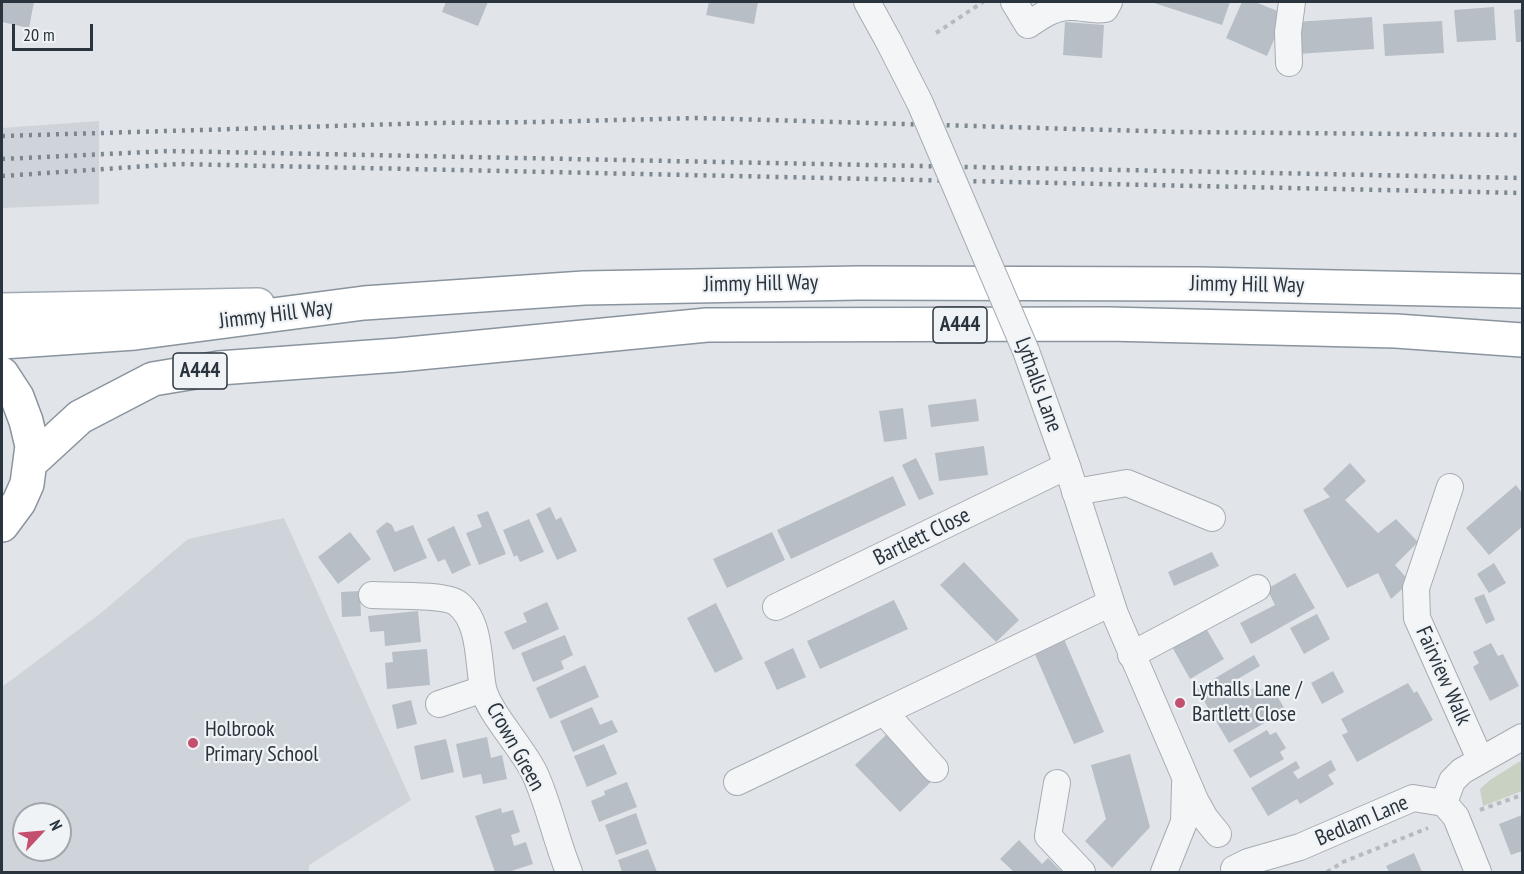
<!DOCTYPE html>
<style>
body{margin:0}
#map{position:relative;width:1524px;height:874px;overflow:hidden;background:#e1e4e8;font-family:"PT Sans Narrow",sans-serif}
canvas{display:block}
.frame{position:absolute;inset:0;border:3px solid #2a343e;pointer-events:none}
.north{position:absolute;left:12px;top:802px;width:60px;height:60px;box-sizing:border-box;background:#f0f3f6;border:2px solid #a1a7ac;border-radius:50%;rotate:64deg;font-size:16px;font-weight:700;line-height:24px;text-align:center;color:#2a343e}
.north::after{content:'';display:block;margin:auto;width:21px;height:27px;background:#c3506e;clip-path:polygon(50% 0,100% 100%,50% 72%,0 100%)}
.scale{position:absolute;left:12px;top:24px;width:81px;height:27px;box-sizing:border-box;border:3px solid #2a343e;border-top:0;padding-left:8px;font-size:18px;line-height:21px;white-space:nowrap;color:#2a343e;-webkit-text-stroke:4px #f0f3f6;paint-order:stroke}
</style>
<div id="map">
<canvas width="1524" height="874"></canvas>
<div class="frame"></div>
<div class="north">N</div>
<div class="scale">20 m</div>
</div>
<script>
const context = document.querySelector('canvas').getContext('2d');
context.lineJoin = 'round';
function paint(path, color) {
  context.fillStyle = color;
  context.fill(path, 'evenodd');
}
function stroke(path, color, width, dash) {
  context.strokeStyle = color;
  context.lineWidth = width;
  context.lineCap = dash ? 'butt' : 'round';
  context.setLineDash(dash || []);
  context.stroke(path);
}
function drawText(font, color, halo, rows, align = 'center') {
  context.font = font + ' "PT Sans Narrow",sans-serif';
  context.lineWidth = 4.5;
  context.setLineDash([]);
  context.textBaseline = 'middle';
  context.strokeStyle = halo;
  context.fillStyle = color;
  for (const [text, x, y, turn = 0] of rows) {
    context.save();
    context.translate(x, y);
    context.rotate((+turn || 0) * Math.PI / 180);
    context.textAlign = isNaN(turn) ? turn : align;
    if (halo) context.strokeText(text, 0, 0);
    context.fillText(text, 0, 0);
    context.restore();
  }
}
const built = new Path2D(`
 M99,121V204L2,208V128Z
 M284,518L411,800L309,865V872H2V687L101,613L188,539ZM24,814H60V850H24Z`);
const green = new Path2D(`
 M1522,760V791L1483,806L1480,789L1490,780Z`);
const building = new Path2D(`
 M2,2H34L29,28L2,22Z
 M446,2H488L478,26L442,12Z
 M709,2H758L754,24L706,15Z
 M1151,2H1230L1222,25Z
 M1242,2H1255L1285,14L1267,56L1226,38Z
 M1494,7L1496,40L1457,42L1454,10Z
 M1522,9V42H1516L1514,10Z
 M1372,17L1374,49L1297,54L1295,22Z
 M1442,21L1444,53L1385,56L1383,24Z
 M1065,22L1104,25L1102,58L1063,55Z
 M976,399L979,421L931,427L928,405Z
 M903,408L907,439L884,442L879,411Z
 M984,446L988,475L939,481L935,453Z
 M916,458L934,494L919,500L902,465Z
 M1350,463L1366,481L1345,500L1378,533L1396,519L1418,542L1395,565L1410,582L1391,599L1378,573L1347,588L1303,510L1330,497L1323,489Z
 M893,476L906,505L791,559L777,530Z
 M1516,485L1522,493V527L1489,555L1466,528Z
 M550,507L556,520L561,517L577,551L557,560L536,514Z
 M488,511L506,554L479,565L466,533L482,527L477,515Z
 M529,519L544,552L520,562L517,555L514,557L503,530Z
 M387,522L392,525L395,532L413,525L427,558L394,572L376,531Z
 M454,526L471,565L452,574L445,559L438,562L427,539Z
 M350,532L371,559L338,584L318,557Z
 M772,532L785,560L727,588L713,559Z
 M1212,552L1219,566L1174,586L1168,572Z
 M964,562L1019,620L996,642L940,585Z
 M1494,563L1506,583L1489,593L1477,574Z
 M1295,573L1315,608L1251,644L1240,623L1275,605L1267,589Z
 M360,591L361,616L342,617L341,592Z
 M1484,594L1495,620L1486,624L1474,598Z
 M894,600L908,629L820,669L807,641Z
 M547,602L559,629L513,650L504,632L527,622L523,613Z
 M716,603L743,659L715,673L687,618Z
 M418,611L421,642L385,646L384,631L370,632L368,616Z
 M1317,614L1330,639L1304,654L1290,628Z
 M1204,625L1224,659L1190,679L1171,645Z
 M565,635L573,655L561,661L564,669L533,682L521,653Z
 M1064,639L1104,732L1074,744L1034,652Z
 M1491,643L1498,656L1503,654L1519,686L1490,701L1473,667L1479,663L1473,652Z
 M793,648L806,677L777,690L764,662Z
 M427,649L430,685L387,689L385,663L393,662L392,652Z
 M1254,655L1260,666L1236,680L1244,694L1257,686L1263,695L1273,689L1286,711L1229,743L1197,689Z
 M585,665L599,697L550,719L536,688Z
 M1333,671L1344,692L1322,704L1311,683Z
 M1408,683L1414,693L1417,691L1433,720L1357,762L1342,735L1348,732L1341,719Z
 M411,700L417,724L397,729L392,705Z
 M592,707L600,725L612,720L618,732L573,752L560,721Z
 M1267,730L1270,735L1276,732L1286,748L1280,752L1284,759L1250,778L1233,750Z
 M887,734L932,781L900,812L855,765Z
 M487,737L491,758L502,755L507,779L483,784L481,774L463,778L456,744Z
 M446,739L454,772L421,780L414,746Z
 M604,744L617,774L587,787L574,756Z
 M1130,754L1150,827L1112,868L1085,841L1106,819L1091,765Z
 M1331,760L1336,770L1328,775L1334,784L1300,804L1297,799L1268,816L1251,788L1296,761L1300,768L1293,772L1298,779Z
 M627,782L637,807L599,822L591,801L605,795L604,791Z
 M501,808L502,813L513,810L520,832L511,835L514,846L526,842L533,864L508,872H495L475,816Z
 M636,813L647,844L616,855L605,825Z
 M1522,815V851L1511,855L1499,824Z
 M1019,840L1042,864L1048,858L1062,872H1014L1000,859Z
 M648,849L657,872H622L618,860Z
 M1414,853L1422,872H1389L1386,866Z`);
const path = new Path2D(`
 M936,33L983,2
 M1480,810L1522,795
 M1327,872L1343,862L1428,828`);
const minor = new Path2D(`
 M867,2L889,42
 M1014,2L1028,25C1041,16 1055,6 1072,7C1083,7 1093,11 1105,9L1109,2
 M1289,63L1288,32L1292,2
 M1026,351L1067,466L1115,614L1195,800L1205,818L1218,834
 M1450,487L1416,588L1417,618L1480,759
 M1075,492L1127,483L1212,518
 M372,595C390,596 445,594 457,603C481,621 478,662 483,688C488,712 523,748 535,774C549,805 556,840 569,872
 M776,607L1067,466
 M1131,655L1257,588
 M439,704L483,689
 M935,769L884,712L1111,603
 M737,782L884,712
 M1057,783L1048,836L1082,872
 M1444,803L1456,817L1478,872
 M1234,869L1248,862L1300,847L1413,798L1444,803L1452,781L1462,771L1522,737
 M1164,872L1184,822L1185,784`);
const major = new Path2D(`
 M2,310L258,305`);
const highway = new Path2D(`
 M2,342L135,333L364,303L584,288L859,283L1199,284L1522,291
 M2,374L17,397L26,421L32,446L27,484L19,502L2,525
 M30,463L80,417L153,379L219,368L398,355L707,325L1108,324L1396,331L1522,340`);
const rail = new Path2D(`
 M2,136L432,123L538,122L699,118L1178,132L1522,135
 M2,159L169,151L1522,178
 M2,176L178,164L1522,193`);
const minorBridge = new Path2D(`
 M889,42L920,103L1026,351`);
const markers = [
 [1180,703,6,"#c3506e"],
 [193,743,6,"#c3506e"]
];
const shields = [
 [960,325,54],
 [200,371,54]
];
const shieldNames = [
 ["A444",960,325],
 ["A444",200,371]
];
const streetNames = [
 ["Jimmy Hill Way",761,284,-1],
 ["Jimmy Hill Way",1247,285,1],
 ["Jimmy Hill Way",276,315,-7],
 ["Lythalls Lane",1038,385,70],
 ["Bartlett Close",922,537,-26],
 ["Fairview Walk",1443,676,66],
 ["Crown Green",515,747,61],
 ["Bedlam Lane",1362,821,-23]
];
const poiNames = [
 ["Lythalls Lane /",1192,690],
 ["Bartlett Close",1192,715],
 ["Holbrook",205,730],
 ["Primary School",205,755]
];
paint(built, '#cfd4da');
paint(green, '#c8d1c2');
paint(building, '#b8bec5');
stroke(minor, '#a6acb2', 28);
stroke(major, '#a1aab3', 36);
stroke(highway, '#89949e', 36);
stroke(path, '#b7bbc0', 4, [4.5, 4.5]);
stroke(minor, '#f3f5f7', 26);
stroke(major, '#fff', 33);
stroke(highway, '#fff', 33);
stroke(rail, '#7b8690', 4.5, [3, 6]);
stroke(minorBridge, '#a6acb2', 28, []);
stroke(minorBridge, '#f3f5f7', 26);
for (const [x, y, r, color] of markers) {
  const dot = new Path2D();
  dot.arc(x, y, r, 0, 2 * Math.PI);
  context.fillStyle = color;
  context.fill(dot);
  stroke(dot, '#f0f3f6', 2);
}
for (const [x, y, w] of shields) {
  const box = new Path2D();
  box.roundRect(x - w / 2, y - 18, w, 36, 4.5);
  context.fillStyle = '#f0f3f6';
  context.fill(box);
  stroke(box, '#2a343e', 1.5);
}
drawText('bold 21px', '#2a343e', null, shieldNames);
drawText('22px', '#2a343e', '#f0f3f6', streetNames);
drawText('22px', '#2a343e', '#f0f3f6', poiNames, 'left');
</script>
